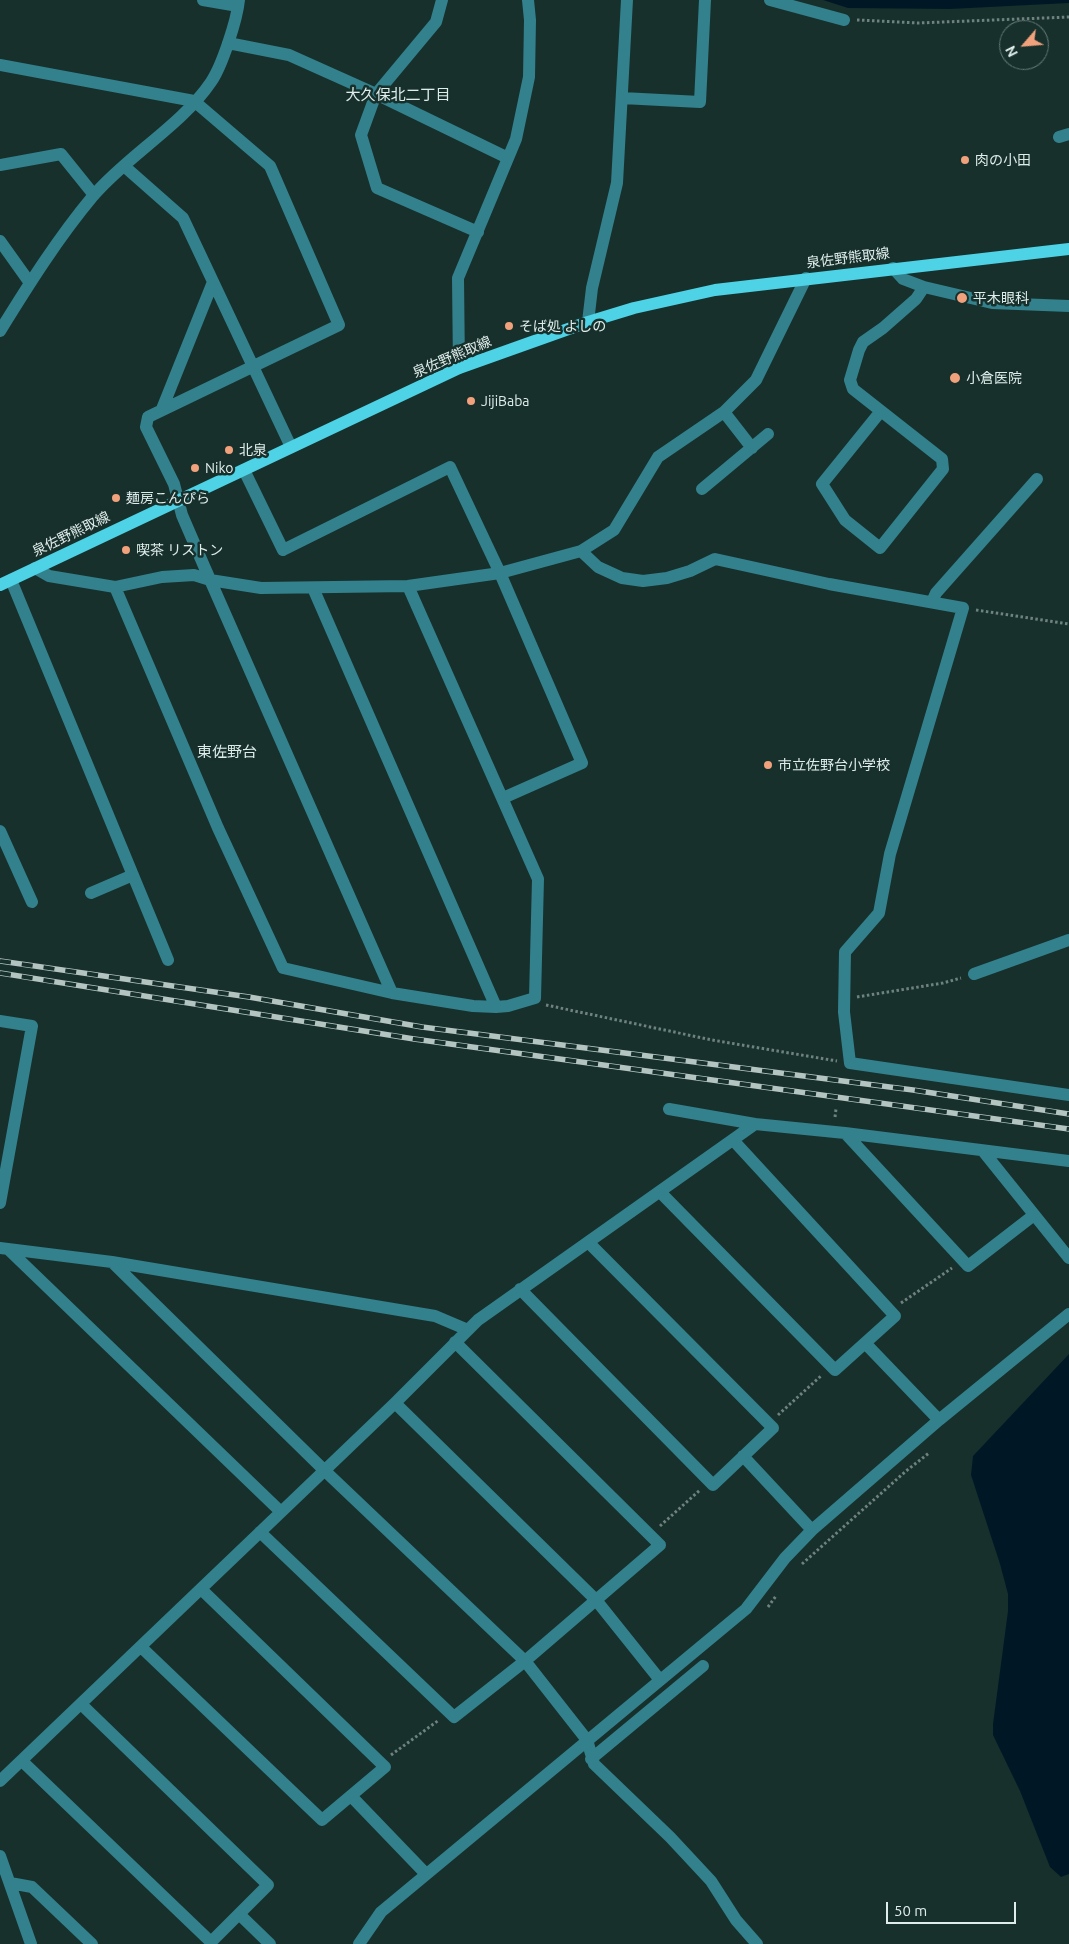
<!DOCTYPE html>
<meta charset="utf-8">
<style>
body{margin:0}
#map{position:relative;width:1069px;height:1944px;overflow:hidden;background:#17302c;font-family:Ubuntu,sans-serif}
canvas{display:block}
.north{position:absolute;left:999px;top:20px;width:50px;height:50px;box-sizing:border-box;background:#17302c;border:1px solid #677c78;border-radius:50%;rotate:243deg;font-size:14px;font-weight:700;line-height:20px;text-align:center;color:#dfedea}
.north::after{content:'';display:block;margin:auto;width:18px;height:22px;background:#f1a17b;clip-path:polygon(50% 0,100% 100%,50% 72%,0 100%)}
.scale{position:absolute;left:886px;top:1902px;width:130px;height:22px;box-sizing:border-box;border:2px solid #dfedea;border-top:0;padding-left:6px;font-size:15px;line-height:18px;white-space:nowrap;color:#dfedea;-webkit-text-stroke:4px #17302c;paint-order:stroke}
</style>
<div id="map">
<canvas width="1069" height="1944"></canvas>
<div class="north">N</div>
<div class="scale">50 m</div>
</div>
<script>
const context = document.querySelector('canvas').getContext('2d');
context.lineJoin = 'round';
function paint(path, color) {
  context.fillStyle = color;
  context.fill(path, 'evenodd');
}
function stroke(path, color, width, dash) {
  context.strokeStyle = color;
  context.lineWidth = width;
  context.lineCap = dash ? 'butt' : 'round';
  context.setLineDash(dash || []);
  context.stroke(path);
}
function drawText(font, color, halo, rows, align = 'center') {
  context.font = font + ' Ubuntu,"Noto Sans JP",sans-serif';
  context.lineWidth = 5;
  context.setLineDash([]);
  context.textBaseline = 'middle';
  context.strokeStyle = halo;
  context.fillStyle = color;
  for (const [text, x, y, turn = 0] of rows) {
    context.save();
    context.translate(x, y);
    context.rotate((+turn || 0) * Math.PI / 180);
    context.textAlign = isNaN(turn) ? turn : align;
    if (halo) context.strokeText(text, 0, 0);
    context.fillText(text, 0, 0);
    context.restore();
  }
}
const water = new Path2D(`
 M823,0H1069V3L950,9L848,8Z
 M1069,1354V1874L1061,1877L1050,1867L1020,1791L993,1735V1724L1008,1611V1594L1000,1564L971,1475L973,1456Z`);
const path = new Path2D(`
 M857,20L918,23L1069,17
 M976,610L1069,624
 M857,997L943,983L961,978
 M546,1005L712,1040L837,1061
 M835,1117L836,1109
 M901,1303L952,1268
 M778,1415L822,1375
 M660,1526L700,1490
 M802,1564L906,1471L929,1453
 M768,1607L776,1596
 M391,1755L439,1720`);
const minor = new Path2D(`
 M203,0L238,6
 M442,0L436,22L376,94L361,135L377,188L478,232
 M770,0L844,20
 M228,43L289,55L376,94L508,158
 M0,65L194,101L270,166L339,325L148,417L146,427L174,484L182,515L204,566L392,993L473,1006L496,1007L508,1006L535,998L538,879L408,586
 M622,98L700,102L705,0
 M1059,137L1069,134
 M0,165L61,154L94,195
 M124,166L183,218L291,447
 M0,241L30,283
 M893,268L903,279L924,287L992,303L1069,306
 M588,322L592,288L617,183L627,0
 M0,331C29,284 58,238 93,196C127,156 182,125 211,82C222,66 237,20 239,0
 M459,368L458,278L516,139L529,77L530,20L528,0
 M162,409L213,282
 M881,411L822,484L845,520L880,548L943,469L942,459L853,389L850,380L859,350L863,342L883,328L916,299L924,287
 M724,412L752,448
 M244,470L283,550L450,467L500,573L582,763L503,798
 M702,489L768,434
 M581,551L598,567L622,578L643,581L667,578L690,571L715,559L829,584L963,608L890,854L879,913L845,952L844,1012L850,1063L1069,1095
 M35,568L49,576L115,587L162,577L194,575L210,580L261,588L408,586L500,573L581,551L614,530L658,457L724,412L756,380L806,278
 M11,580L168,960
 M115,587L218,828L283,968L392,993
 M313,588L496,1007
 M932,602L936,593L1037,479
 M0,831L32,902
 M91,893L133,875
 M974,974L1069,940
 M0,1021L32,1026L0,1203
 M669,1109L755,1124
 M845,1133L968,1266L1034,1215
 M983,1151L1069,1258
 M660,1192L835,1370L895,1316L733,1140
 M0,1248L112,1262L435,1316L468,1330
 M9,1250L281,1512
 M112,1262L324,1470L525,1661L587,1740L594,1764L670,1837L711,1881L736,1920L757,1944
 M520,1289L713,1485L773,1428L588,1242
 M865,1343L939,1420
 M395,1403L596,1600L660,1680
 M743,1456L812,1530
 M260,1532L454,1717L525,1661L660,1545L455,1342
 M141,1647L322,1820L385,1767L201,1589
 M591,1759L703,1666
 M22,1761L211,1942L268,1885L81,1704
 M0,1781L395,1403L478,1320L755,1124L845,1133L1069,1161
 M351,1796L426,1874
 M0,1856L31,1944
 M10,1883L32,1887L92,1944
 M239,1914L270,1944
 M359,1944L381,1912L746,1609L785,1558L812,1530L939,1420L1069,1314`);
const major = new Path2D(`
 M0,585L459,368L588,322L634,308L715,290L1069,249`);
const rail = new Path2D(`
 M0,961L249,997L422,1027L913,1090L1069,1114
 M0,973L414,1039L1069,1129`);
const markers = [
 [965,160,5,"#f1a17b"],
 [962,298,6,"#f1a17b"],
 [509,326,5,"#f1a17b"],
 [955,378,6,"#f1a17b"],
 [471,401,5,"#f1a17b"],
 [229,450,5,"#f1a17b"],
 [195,468,5,"#f1a17b"],
 [116,498,5,"#f1a17b"],
 [126,550,5,"#f1a17b"],
 [768,765,5,"#f1a17b"]
];
const poiNames = [
 ["肉の小田",975,160],
 ["平木眼科",973,298],
 ["そば処 よしの",519,326],
 ["小倉医院",966,378],
 ["JijiBaba",481,401],
 ["北泉",239,450],
 ["Niko",205,468],
 ["麺房こんぴら",126,498],
 ["喫茶 リストン",136,550],
 ["市立佐野台小学校",778,765]
];
const streetNames = [
 ["泉佐野熊取線",848,258,-7],
 ["泉佐野熊取線",452,357,-23],
 ["泉佐野熊取線",71,534,-26]
];
const neighbourhoodNames = [
 ["大久保北二丁目",398,95],
 ["東佐野台",227,752]
];
paint(water, '#001826');
stroke(path, '#6e827e', 3, [2.5, 2.5]);
stroke(minor, '#33818d', 12);
stroke(major, '#4dd2e6', 12);
stroke(rail, '#b4c5c1', 5.5);
stroke(rail, '#17302c', 4, [11]);
for (const [x, y, r, color] of markers) {
  const dot = new Path2D();
  dot.arc(x, y, r, 0, 2 * Math.PI);
  context.fillStyle = color;
  context.fill(dot);
  stroke(dot, '#17302c', 2);
}
drawText('14px', '#dfedea', '#17302c', poiNames, 'left');
drawText('14px', '#dfedea', '#17302c', streetNames);
drawText('15px', '#dfedea', '#17302c', neighbourhoodNames);
</script>
